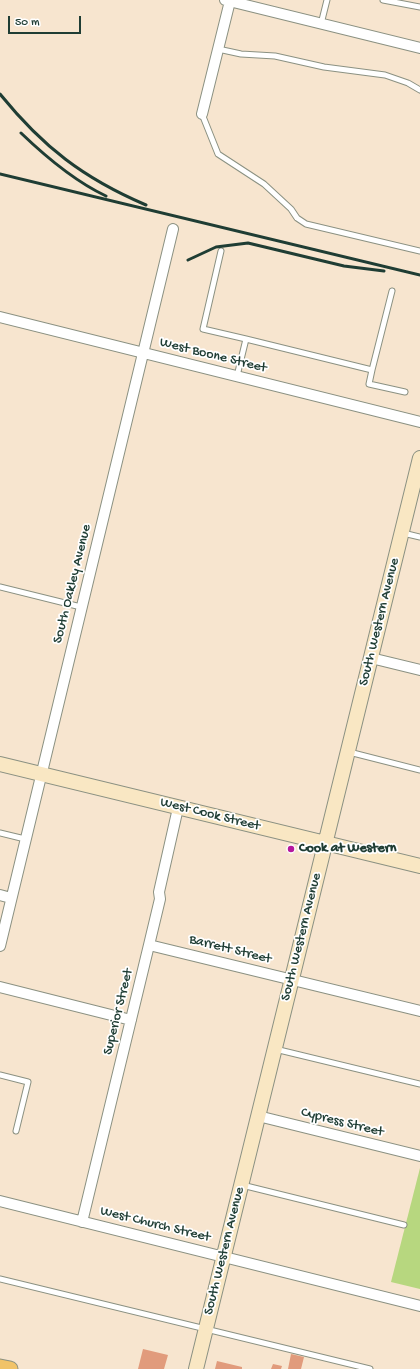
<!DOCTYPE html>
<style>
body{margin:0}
#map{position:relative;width:420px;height:1369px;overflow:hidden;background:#f7e5cf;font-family:"Gochi Hand",sans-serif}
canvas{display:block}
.scale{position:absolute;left:8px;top:16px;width:73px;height:18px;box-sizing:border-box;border:2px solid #1f3d34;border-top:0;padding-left:5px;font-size:12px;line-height:14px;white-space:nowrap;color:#1f3d34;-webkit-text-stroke:3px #fff;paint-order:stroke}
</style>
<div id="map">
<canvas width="420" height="1369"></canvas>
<div class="scale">50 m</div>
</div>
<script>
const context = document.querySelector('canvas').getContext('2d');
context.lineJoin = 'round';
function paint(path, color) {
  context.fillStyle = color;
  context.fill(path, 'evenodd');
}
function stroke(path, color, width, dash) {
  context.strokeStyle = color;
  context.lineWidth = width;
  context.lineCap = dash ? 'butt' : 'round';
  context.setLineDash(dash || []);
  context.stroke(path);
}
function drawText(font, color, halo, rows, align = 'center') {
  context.font = font + ' "Gochi Hand",sans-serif';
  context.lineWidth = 3.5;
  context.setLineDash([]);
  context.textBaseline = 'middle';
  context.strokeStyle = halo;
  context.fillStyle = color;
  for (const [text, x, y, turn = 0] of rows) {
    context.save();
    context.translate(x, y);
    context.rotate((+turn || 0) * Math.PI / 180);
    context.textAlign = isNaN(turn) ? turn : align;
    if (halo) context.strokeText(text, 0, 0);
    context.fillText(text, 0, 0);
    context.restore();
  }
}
const green = new Path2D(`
 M420,1168V1289L391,1282Z`);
const building = new Path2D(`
 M143,1349L168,1355L164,1369H138Z
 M291,1354L304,1357L301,1369H288Z
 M217,1361L242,1367V1369H215Z
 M273,1364L282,1366L281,1369H271Z`);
const lane = new Path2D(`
 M383,0L420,7
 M321,24L327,0
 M218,49L241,54L275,56L324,67L385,75L408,83L420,90
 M202,114L218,154L264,184L291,209L297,218L306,224L420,251
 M221,251L203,329L246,339L237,376
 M246,339L372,370L369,384L405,392
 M372,370L392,291
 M403,533L420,537
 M0,587L81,607
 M349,752L420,770
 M0,833L25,839
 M275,1049L420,1084
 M0,1075L28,1082L16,1131
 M242,1185L404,1225
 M0,1279L370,1369`);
const street = new Path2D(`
 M225,0L420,48
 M202,114L230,1
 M0,317L420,422
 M371,658L420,670
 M0,895L11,898
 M149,945L420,1011
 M0,946L173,229
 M0,987L131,1020
 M258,1116L420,1156
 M0,1201L420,1306
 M82,1222L149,945L160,899L159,892L178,808`);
const secondary = new Path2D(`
 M0,764L420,866
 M196,1369L420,458`);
const primary = new Path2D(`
 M0,1367L10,1369`);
const rail = new Path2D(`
 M0,94C43,147 83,178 146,205
 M21,133C46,157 74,181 106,196
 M0,174L420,275
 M188,260L216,247L248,243L344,266L384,271`);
const markers = [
 [291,849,4,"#b5179e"]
];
const streetNames = [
 ["West Boone Street",213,356,14],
 ["South Oakley Avenue",73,584,-76],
 ["South Western Avenue",380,622,-76],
 ["West Cook Street",210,815,14],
 ["South Western Avenue",302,937,-76],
 ["Barrett Street",230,950,14],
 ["Superior Street",119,1012,-76],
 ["Cypress Street",342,1123,14],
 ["West Church Street",155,1225,14],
 ["South Western Avenue",225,1251,-76]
];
const poiNames = [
 ["Cook at Western",299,849]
];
paint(green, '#b7d77f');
paint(building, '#e19b7c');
stroke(lane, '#8b9182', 7);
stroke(street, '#8b9182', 12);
stroke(secondary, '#8b9182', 16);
stroke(primary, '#8b9182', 17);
stroke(lane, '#fff', 5);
stroke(street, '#fff', 10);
stroke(secondary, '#f9e7c3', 14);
stroke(primary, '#f1c369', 15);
stroke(rail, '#1f3d34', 3);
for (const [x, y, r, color] of markers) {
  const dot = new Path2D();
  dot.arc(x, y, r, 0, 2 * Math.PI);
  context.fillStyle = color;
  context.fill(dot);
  stroke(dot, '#fff', 1.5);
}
drawText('14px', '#1f3d34', '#fff', streetNames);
drawText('bold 14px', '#1f3d34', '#fff', poiNames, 'left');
</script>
